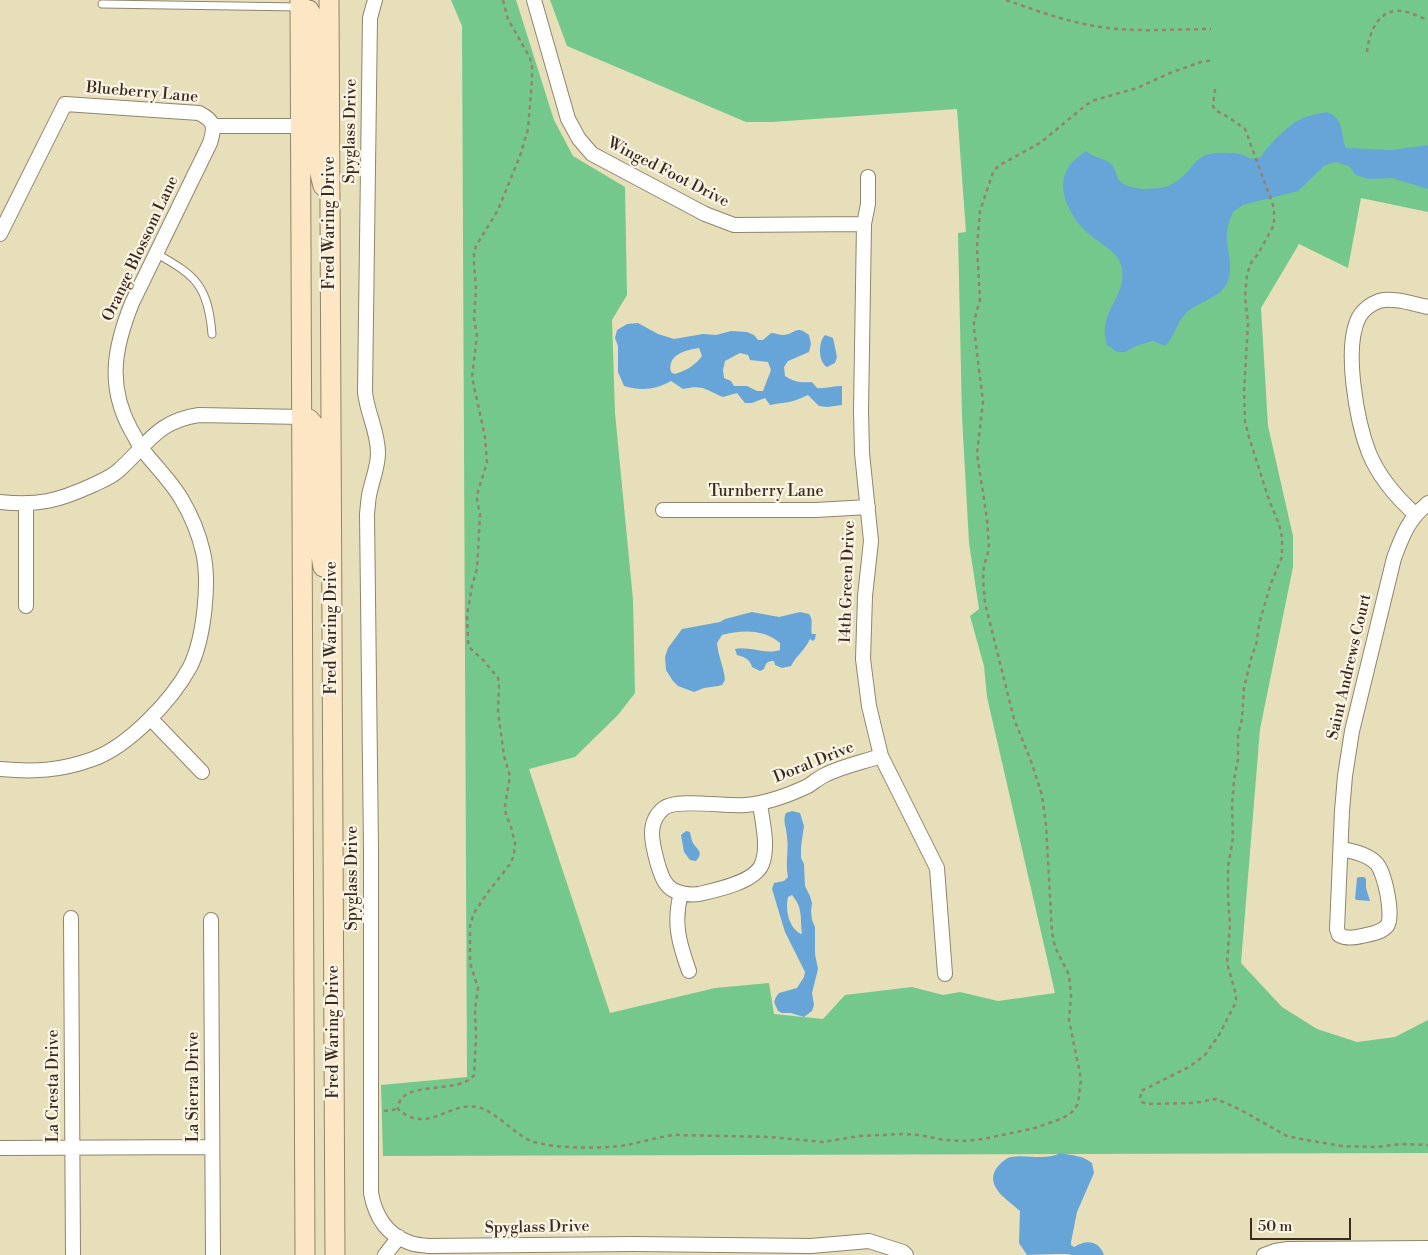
<!DOCTYPE html>
<style>
body{margin:0}
#map{position:relative;width:1428px;height:1255px;overflow:hidden;background:#e6dfba;font-family:"Libre Bodoni",serif}
canvas{display:block}
.scale{position:absolute;left:1250px;top:1218px;width:101px;height:22px;box-sizing:border-box;border:2px solid #3b2a1e;border-top:0;padding-left:6px;font-size:15px;line-height:18px;white-space:nowrap;color:#3b2a1e;-webkit-text-stroke:4px #fcf5e5;paint-order:stroke}
</style>
<div id="map">
<canvas width="1428" height="1255"></canvas>
<div class="scale">50 m</div>
</div>
<script>
const context = document.querySelector('canvas').getContext('2d');
context.lineJoin = 'round';
function paint(path, color) {
  context.fillStyle = color;
  context.fill(path, 'evenodd');
}
function stroke(path, color, width, dash) {
  context.strokeStyle = color;
  context.lineWidth = width;
  context.lineCap = dash ? 'butt' : 'round';
  context.setLineDash(dash || []);
  context.stroke(path);
}
function drawText(font, color, halo, rows, align = 'center') {
  context.font = font + ' "Libre Bodoni",serif';
  context.lineWidth = 4.5;
  context.setLineDash([]);
  context.textBaseline = 'middle';
  context.strokeStyle = halo;
  context.fillStyle = color;
  for (const [text, x, y, turn = 0] of rows) {
    context.save();
    context.translate(x, y);
    context.rotate((+turn || 0) * Math.PI / 180);
    context.textAlign = isNaN(turn) ? turn : align;
    if (halo) context.strokeText(text, 0, 0);
    context.fillText(text, 0, 0);
    context.restore();
  }
}
const green = new Path2D(`
 M451,0H516L554,120L573,156L625,187L627,295L612,320L615,413L633,600L635,693L618,715L575,757L529,769L610,1013L715,988L769,983L774,1014L823,1019L845,995L912,987L943,995L960,992L998,1001L1055,993L987,697L984,666L970,616L979,609L969,543L962,417L958,233L966,232L957,109L772,122H746L567,46L550,0H1428V212L1361,198L1348,268L1299,244L1261,308L1268,426L1293,536V567L1260,729L1241,963L1282,1007L1317,1029L1357,1042L1395,1037L1428,1020V1153L383,1156L381,1085L467,1077L462,26Z`);
const water = new Path2D(`
 M1327,112C1345,119 1340,133 1346,148L1392,150L1428,145V189L1392,178L1369,179L1356,175L1349,166L1336,162L1325,165L1298,191L1243,205L1233,212C1230,219 1227,227 1227,234C1226,250 1234,265 1228,281C1221,299 1198,301 1186,313C1176,323 1175,337 1165,346L1153,341L1136,346L1125,352H1117L1107,345C1106,340 1104,335 1105,330C1105,308 1126,293 1122,269C1119,251 1101,245 1089,234C1073,222 1055,190 1067,170C1071,162 1079,156 1086,151C1093,158 1106,158 1112,165C1117,170 1115,178 1121,182C1127,187 1138,189 1146,189C1154,188 1165,189 1172,184C1199,169 1190,150 1229,153C1237,153 1244,154 1250,159L1261,157C1266,147 1287,127 1297,121C1306,116 1316,114 1327,112Z
 M638,323L658,334L674,339L703,334L716,335L731,331L747,332L754,335L758,340H763L771,333C775,333 779,335 783,335C796,334 795,324 809,335L811,344L809,352L788,361L784,367L785,376C794,382 801,383 812,382L817,388C826,389 833,386 842,386V405L827,407L819,406L808,395C792,403 786,402 770,405L765,398L752,403H745L737,393L723,397C706,390 703,384 683,389L671,381C655,390 641,391 624,386L618,372V346L615,338L617,330L627,324ZM699,348L702,356C696,365 684,372 674,374L671,372C667,355 685,350 699,348ZM740,353L748,355L750,360L768,362L771,370L763,391H757L747,386H734L731,381L724,378L723,370L725,361Z
 M825,335L833,338L837,357L835,363L827,367C818,362 818,342 825,335Z
 M752,612L779,617L800,612L809,614C814,621 810,627 812,634H816L815,639L813,641L810,639C805,650 796,656 791,666L782,668L775,665L774,661C767,661 766,663 764,669L760,671L752,667C750,659 744,657 737,655L735,649C750,646 764,655 780,650V643C763,629 742,630 722,635L717,643C718,656 724,667 725,680L722,685L718,686L704,688L694,692L678,686L673,681L666,670L665,657L668,648L682,629L720,622L725,619Z
 M792,811L800,813L804,826L801,847V858L804,864L805,886L810,896L812,903L811,911L812,920L815,927V954L818,969L812,993L814,1005L812,1011L804,1017L791,1013H782L778,1011L774,1002L776,997L779,993L797,988L804,977L805,972L785,932L772,889L774,883L784,881L788,877C785,862 789,852 787,837C787,829 782,820 786,813ZM792,895C803,908 800,917 802,933L801,934C789,928 785,910 788,897Z
 M686,831L690,832C690,833 692,840 692,841C696,850 705,851 696,861L690,860L684,852L681,835Z
 M1359,877H1364L1366,879V888L1370,901L1357,900L1355,899L1357,878Z
 M1061,1153C1073,1156 1082,1155 1092,1163L1094,1173L1077,1212L1071,1242V1245L1074,1247C1087,1239 1099,1241 1104,1255H1072C1067,1253 1035,1255 1027,1255L1019,1243L1020,1211C1008,1200 985,1187 996,1169C999,1164 1006,1158 1011,1157C1029,1154 1043,1161 1061,1153Z`);
const path = new Path2D(`
 M503,0L508,19L530,58L532,67V80L528,129L520,156L498,210L476,246L474,254V263L476,289L474,319L477,335L472,377L485,437L487,463L478,491L477,500L480,514L477,569L472,586L467,615L468,642L471,649L484,661L498,678L499,685L498,712L504,756L510,776L505,806L506,815L511,827L515,843L514,854L511,863L488,892L474,913L470,926V963L478,988L475,1010L476,1037L474,1075C459,1096 399,1078 398,1109C427,1135 447,1102 477,1107C494,1110 513,1133 531,1141C552,1149 604,1149 626,1145C642,1142 658,1137 674,1135L770,1137L823,1142L859,1136L903,1134L920,1135L944,1140L967,1141L983,1139L1035,1128L1063,1118L1072,1112L1078,1104L1081,1079L1069,1020L1071,997L1069,975L1055,947L1052,932L1046,825L1042,795L1031,761L1014,719L985,603L983,579L984,566L989,549L987,519L977,454L983,402L974,329V321L980,300L977,247L980,211L993,172L998,166L1040,143L1086,105L1095,100L1137,88L1170,73L1201,62L1213,60
 M1006,0C1035,10 1064,21 1095,26C1132,33 1172,29 1211,29
 M1367,52C1369,33 1378,8 1402,11C1410,12 1420,17 1428,20
 M1215,89L1213,106L1215,110L1228,117L1245,129L1274,208V225L1258,254L1251,263L1247,274L1245,296L1248,323L1244,391L1245,421L1248,434L1269,500L1279,524L1282,537V557L1271,583L1259,624L1257,641L1251,659L1244,688L1242,719L1238,734V759L1234,780L1232,806L1233,838L1228,867V896L1230,924L1227,963L1236,995V1002L1219,1035L1205,1055L1189,1067L1141,1091L1140,1099L1142,1102L1147,1104L1194,1103L1216,1099L1239,1109L1287,1136L1306,1140L1342,1146L1376,1147L1400,1144L1428,1145
 M384,1111L398,1109`);
const service = new Path2D(`
 M102,4L300,7
 M157,254C197,276 208,287 212,334`);
const minor = new Path2D(`
 M375,0L370,18L365,392C367,413 378,431 378,453C378,466 373,478 370,491C368,498 368,506 367,514L371,849V1193C375,1215 386,1234 408,1242C414,1245 421,1245 428,1246L634,1244L811,1246L869,1241L903,1252L906,1255
 M534,0L568,119L579,139L592,154L705,214L734,225L864,224
 M213,126H301
 M868,177V204L864,224L861,411L862,453L871,541L865,596L863,659L869,706L881,756L937,868L945,974
 M0,234L65,104L199,113C215,121 215,127 210,143L132,303C114,348 107,386 131,430C135,436 138,444 142,449C155,466 172,482 182,500C191,515 199,535 203,552C210,582 204,639 190,667C172,700 129,746 93,759C60,771 34,772 0,769
 M0,502C38,506 58,501 93,485C101,481 112,477 119,470C148,444 157,421 199,415L302,417
 M26,505V606
 M663,510H816L868,507
 M1415,514C1396,497 1379,477 1369,453C1357,422 1343,348 1359,317C1363,310 1371,304 1379,301C1394,297 1413,304 1428,307
 M151,719L202,772
 M760,803C762,821 769,846 762,864C755,882 717,890 699,894C691,895 681,894 673,890C664,885 661,874 658,865C653,846 645,823 664,808C677,798 727,807 746,805C766,803 789,795 808,786C814,782 820,777 827,774C844,766 863,762 881,756
 M1341,849C1353,851 1367,854 1376,863C1385,872 1394,917 1387,926C1381,933 1370,934 1362,936C1354,938 1346,939 1339,935L1337,929L1342,811L1345,776L1352,731L1394,558C1403,534 1408,520 1428,503
 M681,893C673,923 679,943 689,971
 M71,918L73,1255
 M211,920L213,1255
 M0,1148L212,1147
 M385,1255L399,1237
 M1264,1255L1275,1251L1288,1249L1428,1248`);
const secondary = new Path2D(`
 M300,0L305,1255
 M329,0L335,1255
 M300,7L309,10L314,19L315,153L323,186
 M302,417L309,419L315,426L317,533L323,567`);
const streetNames = [
 ["Blueberry Lane",142,93,5],
 ["Spyglass Drive",351,131,-89],
 ["Winged Foot Drive",668,173,27],
 ["Fred Waring Drive",330,223,-90],
 ["Orange Blossom Lane",141,249,-65],
 ["Turnberry Lane",766,492],
 ["14th Green Drive",848,582,-88],
 ["Fred Waring Drive",332,628,-90],
 ["Saint Andrews Court",1350,667,-77],
 ["Doral Drive",814,763,-22],
 ["Spyglass Drive",353,878,-90],
 ["Fred Waring Drive",334,1032,-90],
 ["La Cresta Drive",54,1086,-90],
 ["La Sierra Drive",194,1087,-90],
 ["Spyglass Drive",537,1228,-1]
];
paint(green, '#74c88b');
paint(water, '#67a5d9');
stroke(service, '#90846c', 9);
stroke(minor, '#90846c', 16);
stroke(secondary, '#90846c', 21);
stroke(path, '#90846c', 2.5, [4, 4]);
stroke(service, '#fff', 7);
stroke(minor, '#fff', 14);
stroke(secondary, '#fce6c4', 19);
drawText('16px', '#3b2a1e', '#fcf5e5', streetNames);
</script>
